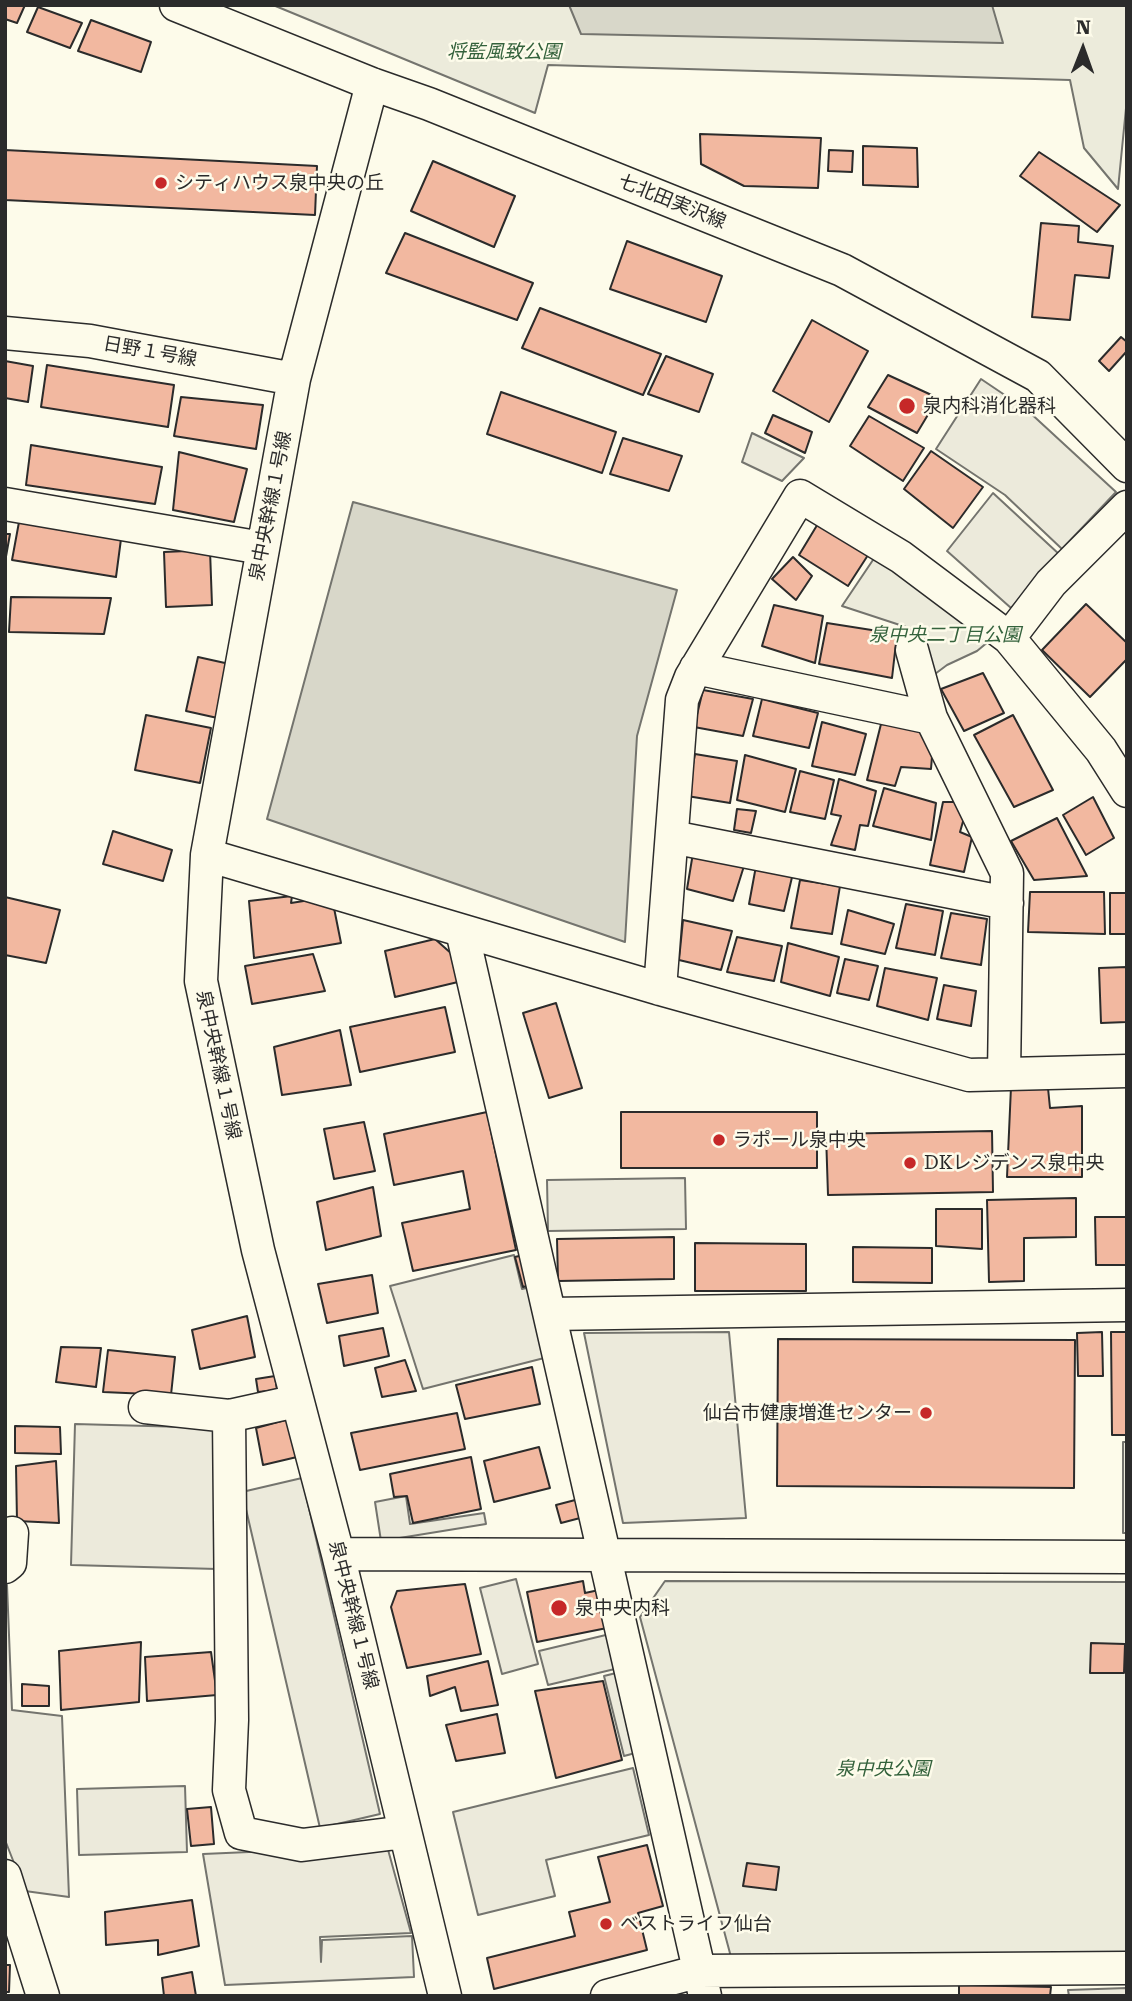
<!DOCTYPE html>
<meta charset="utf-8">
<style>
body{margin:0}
#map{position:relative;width:1132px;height:2001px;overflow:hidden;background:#fdfbea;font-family:"Roboto Serif",serif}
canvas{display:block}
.frame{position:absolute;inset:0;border:7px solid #2b2b2b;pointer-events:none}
.north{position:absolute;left:1048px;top:14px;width:70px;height:70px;-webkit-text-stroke:5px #fdfbea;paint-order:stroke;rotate:1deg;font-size:19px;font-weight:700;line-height:28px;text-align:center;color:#2b2b2b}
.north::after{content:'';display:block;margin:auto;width:24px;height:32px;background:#2b2b2b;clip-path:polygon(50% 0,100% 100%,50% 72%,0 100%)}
</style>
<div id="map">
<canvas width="1132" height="2001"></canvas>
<div class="frame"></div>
<div class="north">N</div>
</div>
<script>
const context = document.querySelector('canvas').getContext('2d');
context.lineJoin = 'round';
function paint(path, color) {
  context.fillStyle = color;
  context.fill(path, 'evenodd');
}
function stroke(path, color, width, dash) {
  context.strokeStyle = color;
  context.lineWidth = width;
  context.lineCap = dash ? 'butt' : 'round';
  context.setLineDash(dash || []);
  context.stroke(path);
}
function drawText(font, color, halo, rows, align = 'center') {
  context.font = font + ' "Roboto Serif","Noto Sans JP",serif';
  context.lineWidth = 5;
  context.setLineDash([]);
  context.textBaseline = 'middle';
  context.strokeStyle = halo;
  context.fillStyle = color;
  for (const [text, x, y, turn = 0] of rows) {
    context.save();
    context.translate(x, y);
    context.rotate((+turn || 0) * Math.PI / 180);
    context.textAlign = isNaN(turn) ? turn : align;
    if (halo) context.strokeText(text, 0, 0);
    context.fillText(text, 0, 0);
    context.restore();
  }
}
const green = new Path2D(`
 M273,5H1127V98L1118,189L1084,148L1070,80L548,65L535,113Z
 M879,551L994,637L977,651L947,665L935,674L909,628L842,606Z
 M665,1581L1127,1582V1957H731L640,1617Z`);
const parking = new Path2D(`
 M981,379L1027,410L1116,492L1062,549L1005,495L936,449Z
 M752,433L804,458L782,481L742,462Z
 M993,493L1060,555L1011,608L947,551Z
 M685,1178L686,1229L548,1231L547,1180Z
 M514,1255L522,1289L535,1286L552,1356L423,1389L390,1286Z
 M729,1332L746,1518L623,1523L584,1333Z
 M75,1424L221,1428L217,1569L71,1565Z
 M1123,1442H1127V1533H1123Z
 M302,1478L380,1814L320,1828L242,1492Z
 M406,1496L410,1524L484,1513L486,1524L381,1541L375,1502Z
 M516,1579L538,1664L502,1674L480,1588Z
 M7,1585L12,1710L62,1716L69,1897L25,1891L5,1840V1586Z
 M610,1634L619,1668L548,1685L539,1651Z
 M624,1671L643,1751L624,1756L604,1676Z
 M633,1768L649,1835L546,1860L555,1896L478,1915L453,1812Z
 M185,1786L187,1852L79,1855L77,1789Z
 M387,1846L411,1933L320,1937L321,1962L322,1940L412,1936L414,1977L225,1985L203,1854Z
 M1127,1988V1996H1069L1068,1990Z`);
const water = new Path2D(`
 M569,5H992L1003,43L581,34Z
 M353,502L677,590L637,736L625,942L267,819Z`);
const building = new Path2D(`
 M5,5H25L17,23L5,19Z
 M38,7L82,23L70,48L27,32Z
 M91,20L151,42L141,72L78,51Z
 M700,134L821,138L818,188L744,186L701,164Z
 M863,146L917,148L918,187L863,185Z
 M5,150L317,166L315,215L5,200Z
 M829,150L853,151L852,172L828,171Z
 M1039,152L1120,205L1097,232L1020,176Z
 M433,161L515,196L494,247L411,211Z
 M1041,223L1079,226L1078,242L1113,246L1109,278L1075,275L1070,320L1032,317Z
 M405,233L533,283L517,320L386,273Z
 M627,241L722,276L706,322L610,289Z
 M540,308L661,354L643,395L522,348Z
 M812,320L868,351L829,422L773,391Z
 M1121,337L1127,342V351L1109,371L1099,361Z
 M666,356L713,374L699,412L648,394Z
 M5,361L33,366L28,402L5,398Z
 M47,365L174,385L168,427L41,407Z
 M888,375L938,398L917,433L868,407Z
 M501,392L616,432L602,473L487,434Z
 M181,397L263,405L256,449L174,436Z
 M773,415L812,432L805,453L765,433Z
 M869,416L924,448L903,481L850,446Z
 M623,438L682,456L669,491L610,474Z
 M31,445L162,467L155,504L26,485Z
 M931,451L983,487L953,528L904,489Z
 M179,452L247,469L234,522L173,510Z
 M19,522L121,539L116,577L12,560Z
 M819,522L870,552L848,586L799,555Z
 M5,534H10L5,562Z
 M210,550L212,605L166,607L164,552Z
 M793,557L812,576L796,600L772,579Z
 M11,597L111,598L104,634L9,632Z
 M1086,604L1127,643V659L1090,697L1042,650Z
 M774,605L823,616L815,663L762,646Z
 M827,623L897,634L892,678L819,664Z
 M198,657L234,665L222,719L186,711Z
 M983,673L1004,713L964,731L941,689Z
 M703,690L753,699L743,736L694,727Z
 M762,699L818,713L809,748L753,736Z
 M146,715L211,728L200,783L135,770Z
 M1013,715L1053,790L1014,807L974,735Z
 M822,722L866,734L855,775L812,766Z
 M881,724L919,727L933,744L931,769L901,767L895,786L867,780Z
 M695,754L737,761L730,803L687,796Z
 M745,755L796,769L785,812L737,800Z
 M800,771L834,780L825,819L790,812Z
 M839,779L876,791L868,826L860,825L855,850L831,845L841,816L831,814Z
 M884,788L936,803L931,840L873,826Z
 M1093,797L1114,838L1086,855L1063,815Z
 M943,802H956L964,818L960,832L972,837L964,872L930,865Z
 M737,809L756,811L751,833L734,830Z
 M1057,818L1087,876L1034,880L1011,841Z
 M113,831L172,850L163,881L103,864Z
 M693,853L744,866L733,901L687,889Z
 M756,866L793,873L784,911L749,904Z
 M800,880L840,886L832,934L791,928Z
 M1030,892H1104L1105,934L1028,932Z
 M1110,893H1127V934H1110Z
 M292,896L291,903L310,900L333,903L341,943L254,958L249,901Z
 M5,897L60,910L46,963L5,955Z
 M906,904L943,911L935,955L896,948Z
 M848,910L894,924L885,954L841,944Z
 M951,913L987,919L981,965L941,958Z
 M683,920L732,931L721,970L679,960Z
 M737,937L782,946L774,981L727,972Z
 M435,939L453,955L458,982L395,997L385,951Z
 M788,943L839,957L830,996L781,982Z
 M313,954L325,991L252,1004L245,966Z
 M845,959L878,966L869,1000L837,993Z
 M1127,967V1022L1101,1023L1099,968Z
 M885,968L937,978L928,1020L877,1006Z
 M944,985L976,991L971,1026L937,1019Z
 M556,1003L582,1088L549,1098L523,1013Z
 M445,1007L455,1052L360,1072L350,1027Z
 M340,1030L351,1085L282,1095L274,1047Z
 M1011,1087L1048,1088L1050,1108L1082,1106V1177H1007Z
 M487,1112L516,1250L413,1271L402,1223L470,1209L463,1171L394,1185L384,1134Z
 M621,1112H817V1168H621Z
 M364,1122L375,1171L334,1179L324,1129Z
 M992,1131L993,1192L828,1195L826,1134Z
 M373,1187L381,1236L326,1250L317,1202Z
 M1076,1198V1237L1024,1238V1281L989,1282L987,1200Z
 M936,1209H982V1249L936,1246Z
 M1095,1217H1127V1265H1096Z
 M674,1237V1279L558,1281L557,1239Z
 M695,1243L806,1244V1291H695Z
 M853,1247L932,1248V1283L853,1282Z
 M527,1254L535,1284L523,1287L515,1257Z
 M372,1275L378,1313L327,1323L318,1284Z
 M247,1316L255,1357L200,1369L192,1330Z
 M383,1328L389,1356L344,1366L339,1336Z
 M1102,1332L1103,1376H1078L1077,1333Z
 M1111,1332H1127V1435H1112Z
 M778,1339L1075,1340L1074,1488L777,1486Z
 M61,1347L101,1348L96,1387L56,1382Z
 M108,1350L175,1357L171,1395L103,1392Z
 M405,1360L416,1391L382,1397L375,1368Z
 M532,1367L540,1404L465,1419L456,1385Z
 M275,1376L277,1390L258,1392L256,1379Z
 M457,1413L465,1449L360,1470L351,1433Z
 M289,1419L297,1457L263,1465L256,1428Z
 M15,1426L60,1427L61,1454L15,1453Z
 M539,1447L550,1488L494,1502L484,1461Z
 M471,1457L481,1509L413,1523L407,1496L394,1497L390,1474Z
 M56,1461L59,1523L17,1521L16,1466Z
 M579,1499L584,1517L561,1523L556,1505Z
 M583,1581L585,1593L599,1590L607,1628L537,1642L527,1592Z
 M465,1584L481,1654L407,1668L391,1607L397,1591Z
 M141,1642L139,1702L61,1710L59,1651Z
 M1091,1643L1125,1644L1124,1673H1090Z
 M211,1652L217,1695L147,1701L145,1657Z
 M488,1661L498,1705L461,1711L455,1687L430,1696L427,1676Z
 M603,1681L622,1760L556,1778L535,1691Z
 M22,1684L49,1686V1706H22Z
 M497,1714L505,1753L456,1761L446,1725Z
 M211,1807L214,1844L191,1846L187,1809Z
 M647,1845L663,1906L638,1913L647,1950L494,1989L487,1958L575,1936L569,1912L610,1902L598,1857Z
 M747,1863L779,1867L776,1890L743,1886Z
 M192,1900L199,1946L158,1955V1940L106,1945L105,1912Z
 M5,1965H10L9,1992H5Z
 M192,1972L196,1996H164L162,1978Z
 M959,1985L1051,1987L1050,1996H959Z`);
const minor = new Path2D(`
 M176,5L372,84L429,104L842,270L1038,376L1127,466
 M372,84L294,379L207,855L201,981L258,1250L338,1554L445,1996
 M5,333L90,341L294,379
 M5,504L262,548
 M1009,638L1051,583L1127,507
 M912,650L931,718L1007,873L1004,1074
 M696,668L931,718
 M672,837L1007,903
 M207,855L660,989L969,1075L1127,1071
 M462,931L705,1996
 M660,989L682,700L691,677L800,496L901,557L1009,638L1101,750L1127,791
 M550,1314L1127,1305
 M145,1407L229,1416L297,1401
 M229,1416L232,1720L229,1790L241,1833L302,1845L405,1832
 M338,1554L1127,1557
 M5,1567L10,1563L12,1533
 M5,1876L43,1996
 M607,1996L700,1971L1127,1968`);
const markers = [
 [161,183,7,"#c62828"],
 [907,406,9,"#c62828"],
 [719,1140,7,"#c62828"],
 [910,1163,7,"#c62828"],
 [926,1413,7,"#c62828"],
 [559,1608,9,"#c62828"],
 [606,1924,7,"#c62828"]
];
const parkNames = [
 ["将監風致公園",504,52],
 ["泉中央二丁目公園",945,635],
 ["泉中央公園",883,1769]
];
const poiNames = [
 ["シティハウス泉中央の丘",175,183],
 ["泉内科消化器科",923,406],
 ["ラポール泉中央",733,1140],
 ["DKレジデンス泉中央",924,1163],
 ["仙台市健康増進センター",912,1413,"right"],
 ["泉中央内科",575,1608],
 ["ベストライフ仙台",620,1924]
];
const streetNames = [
 ["七北田実沢線",672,202,22],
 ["日野１号線",150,352,10],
 ["泉中央幹線１号線",271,506,-79],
 ["泉中央幹線１号線",218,1065,78],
 ["泉中央幹線１号線",353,1615,76]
];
paint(green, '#ecebdb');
stroke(green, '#74746e', 2);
paint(parking, '#eceadb');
stroke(parking, '#74746e', 2);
paint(water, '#d8d7c9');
stroke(water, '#74746e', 2);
paint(building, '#f2b8a0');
stroke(building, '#2b2b2b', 2);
stroke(minor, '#2b2b2b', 35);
stroke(minor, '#fdfbea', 32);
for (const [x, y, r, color] of markers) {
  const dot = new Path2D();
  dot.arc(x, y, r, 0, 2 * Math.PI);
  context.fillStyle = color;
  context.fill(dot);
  stroke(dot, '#fdfbea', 2.5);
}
drawText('italic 19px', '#34623c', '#fdfbea', parkNames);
drawText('19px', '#2b2b2b', '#fdfbea', poiNames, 'left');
drawText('19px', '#2b2b2b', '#fdfbea', streetNames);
</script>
